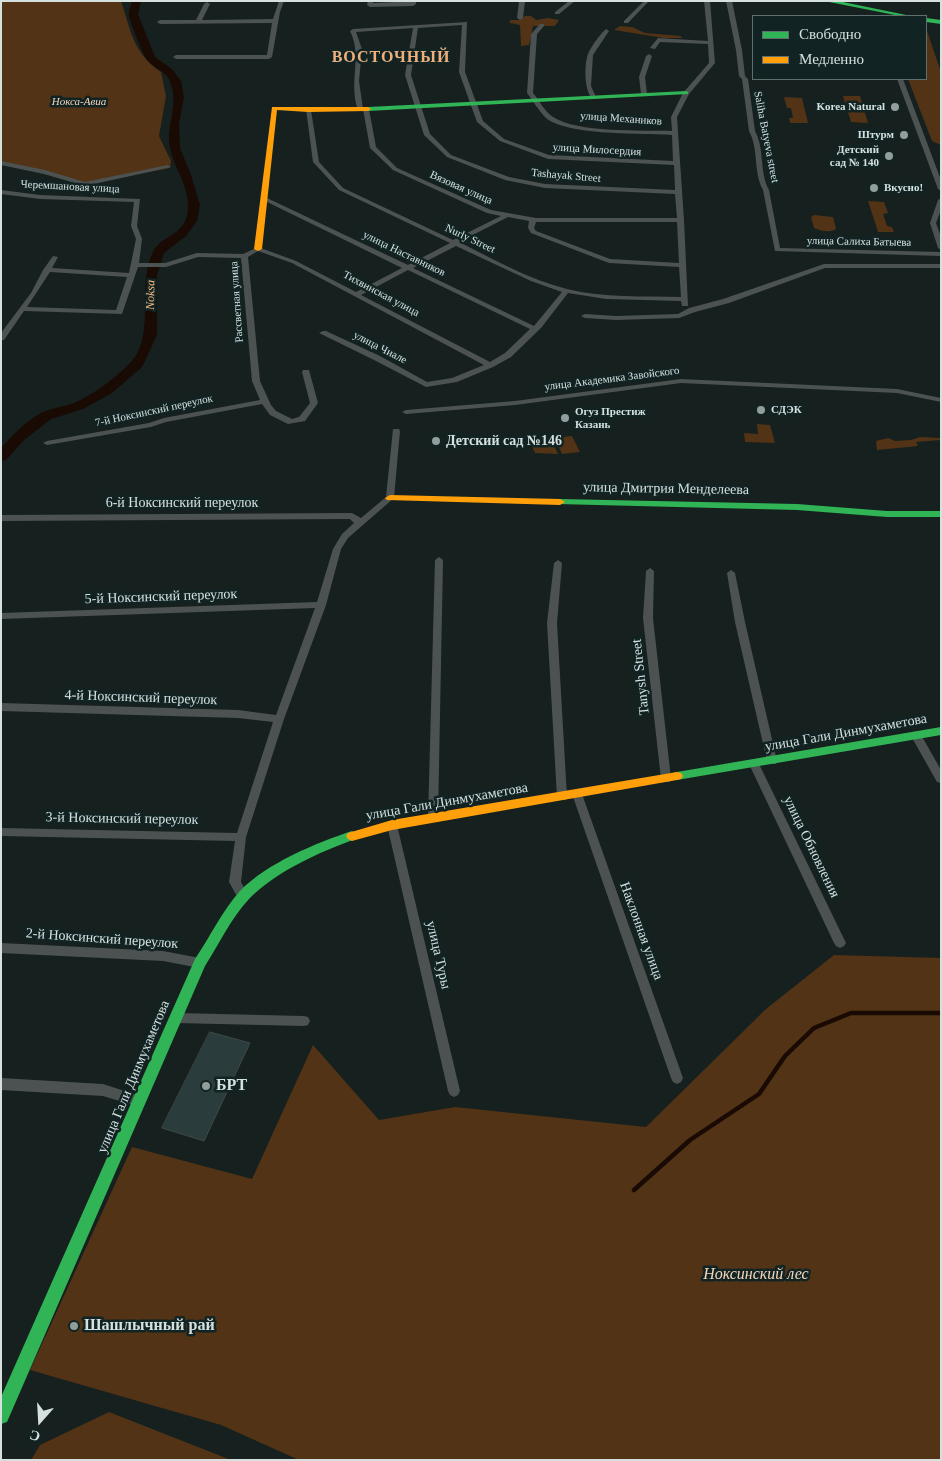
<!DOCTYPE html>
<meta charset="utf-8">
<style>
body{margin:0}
#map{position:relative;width:942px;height:1461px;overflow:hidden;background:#15201f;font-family:"Times New Roman",serif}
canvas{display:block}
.frame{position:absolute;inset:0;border:2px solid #d5e0df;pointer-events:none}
.legend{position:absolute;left:752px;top:15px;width:175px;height:65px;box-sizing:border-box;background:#112423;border:1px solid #5f6f6e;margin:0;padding:6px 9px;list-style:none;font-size:15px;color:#d5e0df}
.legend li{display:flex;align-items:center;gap:10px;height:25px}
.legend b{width:25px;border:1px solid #5f6f6e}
.north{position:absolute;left:15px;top:1396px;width:50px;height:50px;-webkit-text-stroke:4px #112423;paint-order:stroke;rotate:199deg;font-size:14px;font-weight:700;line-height:20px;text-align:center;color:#d5e0df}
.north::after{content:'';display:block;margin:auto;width:18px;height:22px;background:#d5e0df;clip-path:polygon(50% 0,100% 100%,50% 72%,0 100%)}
</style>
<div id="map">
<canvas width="942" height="1461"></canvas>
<div class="frame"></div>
<ul class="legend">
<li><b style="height:6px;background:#30b455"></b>Свободно</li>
<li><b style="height:6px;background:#ff9f0a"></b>Медленно</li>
</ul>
<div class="north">С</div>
</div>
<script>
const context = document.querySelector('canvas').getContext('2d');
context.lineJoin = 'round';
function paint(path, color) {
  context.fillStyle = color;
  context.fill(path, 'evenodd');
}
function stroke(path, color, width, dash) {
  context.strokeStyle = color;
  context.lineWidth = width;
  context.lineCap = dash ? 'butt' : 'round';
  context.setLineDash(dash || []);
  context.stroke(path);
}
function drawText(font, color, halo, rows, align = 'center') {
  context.font = font + ' "Times New Roman",serif';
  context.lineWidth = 5;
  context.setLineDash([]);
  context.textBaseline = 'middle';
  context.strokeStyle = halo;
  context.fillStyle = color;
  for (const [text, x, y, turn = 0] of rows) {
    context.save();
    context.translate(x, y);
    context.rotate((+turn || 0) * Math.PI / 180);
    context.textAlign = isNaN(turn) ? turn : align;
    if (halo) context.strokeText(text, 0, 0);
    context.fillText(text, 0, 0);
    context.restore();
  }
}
const green = new Path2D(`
 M1,1H121C131,31 133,53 161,72L166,96L159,136L171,161L170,168L84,185L32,170L1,165Z
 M525,16H531L536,20L548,18L559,20L555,26H533L529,45L521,46L520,25L510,23V20H519Z
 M620,26L632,27L645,33L681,36L682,38H664L614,30Z
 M926,28L941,72V145L932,141L908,79H926Z
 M843,96H860L868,123L851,122Z
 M784,97L802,98L808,123H790L789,118H793L791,108H787Z
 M868,201L884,202L888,213L883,214L887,226L892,227L894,232H878Z
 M814,215L833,217L836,229C831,233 820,231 814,228L811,217Z
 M757,424L770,425L775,443L745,442L744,433L758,434Z
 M572,436L580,452L562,454L555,438Z
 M920,437L941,438V440L916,442L918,446L877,450L876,441L888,438L895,441L911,440Z
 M551,439L558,454L535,453L530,442Z
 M834,955L941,958V1460H299L221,1425L30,1370L132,1147L252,1179L313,1045L379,1120L455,1107L646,1127L766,1009Z
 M109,1412L231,1460H31L40,1445Z`);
const stream = new Path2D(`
 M634,1190L690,1140L759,1094L785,1056L814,1028L851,1013H941`);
const river = new Path2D(`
 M132,1H141L138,14L155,57L172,69L181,81L184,97L179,124L180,148L191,175L200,205L197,221L186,236L164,253L157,275V335L142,367L112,393L83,409L51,419L24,440L6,460L1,461V448C12,436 26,421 41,413C51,408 63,407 74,403C94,394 113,380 129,364C157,338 136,286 153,252C161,234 188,237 188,206C188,185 174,167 170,148C166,129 176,110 173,92C169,70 161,74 148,61C143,56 131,24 129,16C128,11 131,6 132,1Z`);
const building = new Path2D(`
 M210,1032L250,1043L204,1141L162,1128Z`);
const street = new Path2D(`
 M279,1H284L280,12L272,57L269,59H176L173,57L176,55H267L272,23L160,24L157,22L160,20H196L204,4L207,2L210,4L202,20L273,19Z
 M368,1H373V3L416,1V4L413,6L370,7L367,5Z
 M519,1H525L523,18L520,20L517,18Z
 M569,1H575L559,14H555V12Z
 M644,1H649L628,23H624V21Z
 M704,1H710L715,63L689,94L677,117L684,220L688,306H682L681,301L606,299L568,293L541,328L511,357L493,367L457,382L426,387L374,360L319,333L323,331H326L380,356L427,382L452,378L484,365L292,263L258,251L248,257L260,381L271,405L276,411L292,419L299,417L310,403L302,372L303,370H309L318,403L305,421L288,424L270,415L262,404L166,422L151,427L47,445L43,443L47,441L149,423L164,418L260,400L252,381L241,258L198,257L166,267H138L122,314L24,311L4,340H1V333L31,293L43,270L53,256L58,257L52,268L129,273L136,239L131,226L134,202L40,199L1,194V190L40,195L140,199L137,226L142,239L139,263H165L197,253L243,254L258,247L296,261L356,292L402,268L263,200V198H267L408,265L450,243L339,190L313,162L306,109L311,110L319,162L343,188L453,240L501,216L487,213L393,170L370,148L363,109L366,107L369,109L376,147L397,168L491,210L536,218H677L675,194L545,188L505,180L447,157L424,135L405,75L413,28L356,32L362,49L359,81L363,109L358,110C348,82 363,57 350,31L353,29L467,22L465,72L483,121L504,139L549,155L673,161L672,135C643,133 568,136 546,118C539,111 533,101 527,93L531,34L540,24H544V26L537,34L533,93C539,100 544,111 553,117C578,133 641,130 672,131L671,117L683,93L709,63L708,44L660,42L655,49L650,48L658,38L708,41ZM462,25L459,72L477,122L500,141L548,159L674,165L675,190L545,184L509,177L451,155L430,134L411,75L418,28ZM508,217L529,221L528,228L531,233L609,263L679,267L681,297C643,296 604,298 567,289C530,280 493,259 459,242ZM536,222H677L679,263L610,259L536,231L534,228ZM456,246L531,281L562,292L534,326L413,268ZM408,270L530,329L505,353L490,362L361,295ZM50,272L127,277L116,310L27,307Z
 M726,1H732L742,50L745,76L748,79L755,131C765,149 759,172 769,190L780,248L941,252V256L775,251L763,190C753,172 759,149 749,131L742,79L739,76L736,50Z
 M606,29L609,31L593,55L591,86L596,97L593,99C584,92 584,65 588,54C591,47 600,34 606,29Z
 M649,54L652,56L645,77L647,94L644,96L641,94L639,77L646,56Z
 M897,79H903L941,180V191L938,189Z
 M1,161L45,170L85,182L168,165L171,167L85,186L44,174L1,165Z
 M941,198V210L936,223L941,237V250L938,248L930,223L938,200Z
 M824,264H941V268H825L729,303L695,312L679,318L616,320L585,318L581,316L585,314L616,316L678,314L689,308L723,299Z
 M681,379L897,389L941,398V402L897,393L681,383L515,405L406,414L402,412L406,410L515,401Z
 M393,429H399L400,431L394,498L348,538L341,549L326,605L284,719L246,837L241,882L249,897L247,900L243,902L239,900L229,882L235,841L1,836V828L237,833L273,722L238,718L1,711V703L238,710L276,715L315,608L1,619V613L317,602L333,549L342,534L354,523L350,519L1,521V515L352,513L361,518L386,497Z
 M439,557L443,560L438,818L437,821H429L428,818L435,560Z
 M558,560L562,563L557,623L567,797L566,800H558L557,797L547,623L554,563Z
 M650,568L654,571L653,618L671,779L670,782H662L661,779L643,618L646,571Z
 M731,570L735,573L745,622L777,761L776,764H768L767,761L735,622L727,573Z
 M916,732L920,733L941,770V783L937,782L911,736Z
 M754,760L758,761L759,764L846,943L844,946L840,948L836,946L834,943L749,764L750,761Z
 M577,790L581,791L582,794L683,1078L681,1082L677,1084L673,1082L671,1078L572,794L573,791Z
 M392,821L396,822L397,825L460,1091L458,1095L454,1097L450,1095L448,1091L387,825L388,822Z
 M1,943L163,951L200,958L204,959L206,963L204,967L200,968L163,961L1,953Z
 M176,1013L304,1016L308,1017L310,1021L308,1025L304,1026L176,1023L172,1022L170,1018L172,1014Z
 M1,1078L103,1084L143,1097L145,1101L143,1105L139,1107L103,1096L1,1090Z`);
const fast = new Path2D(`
 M824,1H838L911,16H900Z
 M926,18L941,20V24L926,22Z
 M686,91L688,92V94L368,111L365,109L368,107Z
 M560,499L797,504L887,511H941V517H887L797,510L557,504L555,502Z
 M941,727V735L677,780L673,779L671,776L673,773L677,772Z
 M352,831L356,833L358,836L356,839C321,851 275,872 249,899C231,918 219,944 205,966L7,1422L1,1424V1397L195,959C210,937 222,911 240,891C267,863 316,843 352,831Z`);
const slow = new Path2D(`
 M272,107H368L371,109L368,111L308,112L277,110L262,249L258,251L254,249Z
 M390,495L560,499L565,502L560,505L387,500L385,498Z
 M677,772L681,773L683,776L681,779L677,780L392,830L352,841L348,839L346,836L348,833L392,820Z`);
const markers = [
 [895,107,5,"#929d9c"],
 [904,135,5,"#929d9c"],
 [889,156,5,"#929d9c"],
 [874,188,5,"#929d9c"],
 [761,410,5,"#929d9c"],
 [565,418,5,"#929d9c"],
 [436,441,5,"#929d9c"],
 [206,1086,5,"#929d9c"],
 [74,1326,5,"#929d9c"]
];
const farParknames = [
 ["Нокса-Авиа",79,102]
];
const farPoinames = [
 ["Korea Natural",885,107],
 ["Штурм",894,135],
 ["Детский",879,150],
 ["сад № 140",879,163],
 ["Вкусно!",884,188,"left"],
 ["СДЭК",771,410,"left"],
 ["Огуз Престиж",575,412,"left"],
 ["Казань",575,425,"left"]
];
const farStreetnames = [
 ["улица Механиков",621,119,4],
 ["Saliha Batyeva street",766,137,79],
 ["улица Милосердия",597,150,3],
 ["Tashayak Street",566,176,5],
 ["Черемшановая улица",70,187,3],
 ["Вязовая улица",461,188,24],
 ["Nurly Street",470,239,25],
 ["улица Салиха Батыева",859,242,1],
 ["улица Наставников",404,254,26],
 ["Тихвинская улица",381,294,28],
 ["Рассветная улица",237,302,-94],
 ["улица Чиале",380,348,27],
 ["улица Академика Завойского",612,379,-7],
 ["7-й Ноксинский переулок",154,411,-12]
];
const farWaternames = [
 ["Noksa",151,295,-89]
];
const poiNames = [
 ["Детский сад №146",446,441]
];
const streetNames = [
 ["улица Дмитрия Менделеева",666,489,1],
 ["6-й Ноксинский переулок",182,503],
 ["5-й Ноксинский переулок",161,597,-2],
 ["Tanysh Street",641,677,-96],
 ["4-й Ноксинский переулок",141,698,2],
 ["улица Гали Динмухаметова",846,733,-10],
 ["улица Гали Динмухаметова",447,802,-10],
 ["3-й Ноксинский переулок",122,819,1],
 ["улица Обновления",811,847,64],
 ["Наклонная улица",641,931,70],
 ["2-й Ноксинский переулок",102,939,4],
 ["улица Туры",438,955,77],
 ["улица Гали Динмухаметова",134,1077,-67]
];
const farDistrictnames = [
 ["ВОСТОЧНЫЙ",391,58]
];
const nearPoinames = [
 ["БРТ",216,1086],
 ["Шашлычный рай",84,1326]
];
const nearParknames = [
 ["Ноксинский лес",756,1275]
];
paint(green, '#523316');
stroke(stream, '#190a03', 4.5);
paint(river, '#190a03');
paint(building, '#2a3c3b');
stroke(building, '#404847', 1);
paint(street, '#4c5251');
paint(fast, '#30b455');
paint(slow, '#ff9f0a');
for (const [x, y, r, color] of markers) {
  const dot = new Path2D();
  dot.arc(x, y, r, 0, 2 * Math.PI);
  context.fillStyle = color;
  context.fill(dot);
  stroke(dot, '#112423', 2);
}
drawText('italic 11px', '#f8d6ba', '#112423', farParknames);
drawText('bold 11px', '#d5e0df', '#112423', farPoinames, 'right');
drawText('11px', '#d5e0df', '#112423', farStreetnames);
drawText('italic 12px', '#fab77f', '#112423', farWaternames);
drawText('bold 14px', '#d5e0df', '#112423', poiNames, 'left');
drawText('14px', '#d5e0df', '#112423', streetNames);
context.letterSpacing = '1px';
drawText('bold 16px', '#efb07c', '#112423', farDistrictnames);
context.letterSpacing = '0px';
drawText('bold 16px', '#d5e0df', '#112423', nearPoinames, 'left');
drawText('italic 16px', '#f8d6ba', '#112423', nearParknames);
</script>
